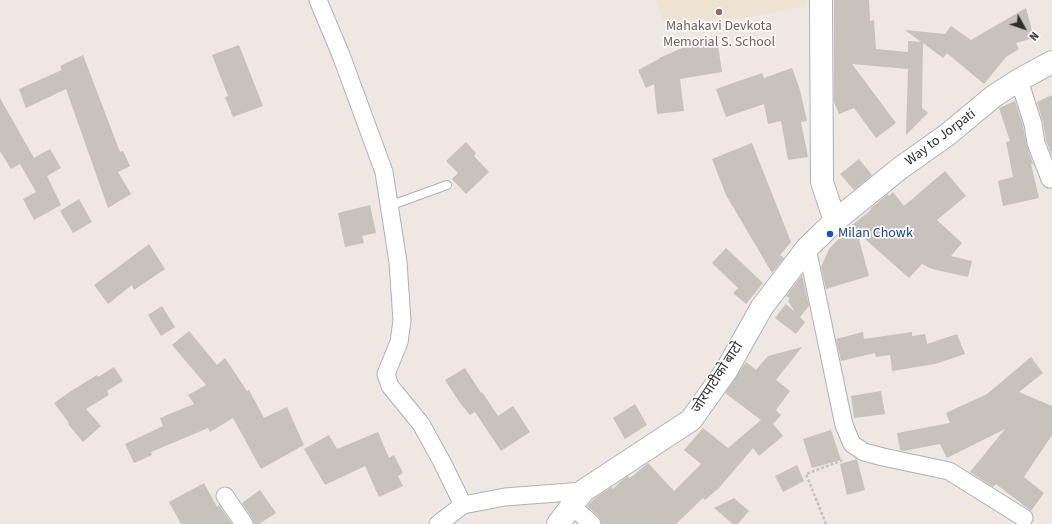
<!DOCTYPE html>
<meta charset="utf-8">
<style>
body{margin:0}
#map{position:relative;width:1052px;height:524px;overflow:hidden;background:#eee7e2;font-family:"Source Sans 3",sans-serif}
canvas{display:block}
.north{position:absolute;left:1004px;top:8px;width:40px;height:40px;-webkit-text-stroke:3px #fff;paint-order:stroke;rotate:130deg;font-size:11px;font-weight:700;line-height:16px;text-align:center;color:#2e2e2e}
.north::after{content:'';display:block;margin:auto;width:14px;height:18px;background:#2e2e2e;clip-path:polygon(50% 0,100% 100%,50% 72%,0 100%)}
</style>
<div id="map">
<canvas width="1052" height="524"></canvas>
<div class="north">N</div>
</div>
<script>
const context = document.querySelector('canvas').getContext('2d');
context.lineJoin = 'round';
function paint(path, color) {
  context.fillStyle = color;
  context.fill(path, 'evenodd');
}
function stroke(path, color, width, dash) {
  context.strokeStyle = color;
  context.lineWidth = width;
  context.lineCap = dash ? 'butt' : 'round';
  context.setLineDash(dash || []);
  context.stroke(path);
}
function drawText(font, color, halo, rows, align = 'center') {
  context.font = font + ' "Source Sans 3","Noto Sans Devanagari",sans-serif';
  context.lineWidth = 3.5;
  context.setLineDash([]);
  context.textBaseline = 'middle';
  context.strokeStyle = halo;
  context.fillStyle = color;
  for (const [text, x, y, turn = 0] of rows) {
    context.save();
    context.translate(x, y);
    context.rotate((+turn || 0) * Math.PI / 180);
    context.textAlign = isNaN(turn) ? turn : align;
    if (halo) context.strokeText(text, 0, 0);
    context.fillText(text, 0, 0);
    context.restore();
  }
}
const education = new Path2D(`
 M656,0H805V6L750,17L677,21H662Z`);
const building = new Path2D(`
 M834,0H869L870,21L874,20L876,49L908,52V41L921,42L905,30L945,34L951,26L971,40L1026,8L1034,38L1016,43L1019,49L1006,57L984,84L947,53L943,58L923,43L922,108L928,113L906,135L908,69L852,64L896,123L876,138L854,108L839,114L834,102Z
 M717,39L722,72L680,79L684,111L657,114L654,84L646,88L638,70L659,59V58L694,43Z
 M239,45L263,106L233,117L225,97L228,96L212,55Z
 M83,55L120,152L123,151L130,166L118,172L131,194L108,208L66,89L26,108L19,89L62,70L60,66Z
 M792,68L800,90L807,121L801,122L808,157L788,160L781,121L768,124L764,104L726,117L716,89L762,73L764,78Z
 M1052,95V153L1051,154L1046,140L1043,122L1037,102Z
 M0,98L34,158L50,149L61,168L47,176L61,205L34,220L23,199L36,192L20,164L11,169L0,151Z
 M1015,101L1023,126L1027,146L1033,164H1031L1039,198L1003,206L998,181L1013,177L1006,142L1010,141L999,108Z
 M466,142L476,153L474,156L489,172L466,194L452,179L458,173L446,161Z
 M752,143L791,242L780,255L784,258L772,273L726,195L712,159Z
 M859,159L872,175L854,190L840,174Z
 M945,171L966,196L937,220L962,243L951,256L972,261L968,277L932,269L922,264L909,278L857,232L869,276L826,289L821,267L829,249L851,226L871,210L870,209L888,194L889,196L893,192L904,206Z
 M79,199L92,222L73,233L60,211Z
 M370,205L376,233L362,236L364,243L345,247L338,213Z
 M149,244L165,269L134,290L132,285L108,304L94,285Z
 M726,248L763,283L746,304L733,293L738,288L712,263Z
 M802,275L809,306L800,317L805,322L796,334L775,318L786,304L795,312L788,301L790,298L786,296Z
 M162,306L175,327L161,336L148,315Z
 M189,331L217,365L225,358L247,391L249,390L264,418L287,407L304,445L261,469L233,418L210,432L208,428L151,452L152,455L134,463L125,444L163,426L160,418L194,404L188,395L206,385L172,345Z
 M863,332L864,339L912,332V336L925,334L927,344L957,334L965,354L935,364L892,371L890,355L876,357L875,353L841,361L836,339Z
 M802,347L776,380L790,391L776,410L781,415L773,424L783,436L759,456L753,448L719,488L705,500L703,498L676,524H602L599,517L587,506L595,498L611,487L613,489L621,481L628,476L630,478L648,463L674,491L701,464L684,450L703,428L728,448L761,420L725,393L746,362L756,370L768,356Z
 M1031,357L1043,373L1019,392L1052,406V435L1024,477L1044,493L1031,511L996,484L993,487L970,472L1005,429L947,458L940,444L904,451L900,450L897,433L950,423L946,413L987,394Z
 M114,367L123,381L107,391L109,395L86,409L101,426L83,442L68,424L69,423L54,403L71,391L97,375L98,377Z
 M465,368L481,393L482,392L498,416L513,406L530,432L501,451L475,412L470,415L460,403L445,380Z
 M881,391L885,414L854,418L851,396Z
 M635,404L647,425L625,439L613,418Z
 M831,430L841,460L812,468L803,439Z
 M378,432L389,458L394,455L403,473L398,476L403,486L379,497L365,466L325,485L304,449L329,435L337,449Z
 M857,459L865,490L847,495L840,464Z
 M797,465L804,481L783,492L775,476Z
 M204,483L217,507L219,505L232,524H181L169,502Z
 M260,490L276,513L259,524H254L252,518L242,503Z
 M734,498L749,511L738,524H733L714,508Z`);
const path = new Path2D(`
 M826,524L806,474L843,460`);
const lane = new Path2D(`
 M389,206L447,185`);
const street = new Path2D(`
 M318,0L341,55L384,172L398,262L402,321L399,342L386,374L390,386L421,424L442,462L463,505
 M1019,80L1033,124L1036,143L1050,179H1052
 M807,248L844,425L852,444L864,452L883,457L949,471L1024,518
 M225,496L244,524
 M572,506L592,524
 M438,524L463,505L505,497L583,491`);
const secondary = new Path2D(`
 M821,0L822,182L835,221
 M558,524L583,491L691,420L726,371L762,307L807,248L835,221L899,169L947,135L994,96L1019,80L1052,62`);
const markers = [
 [719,12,4,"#8d6e63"],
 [830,234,4,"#1a4fb4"]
];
const educationNames = [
 ["Mahakavi Devkota",719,27],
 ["Memorial S. School",719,43]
];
const streetNames = [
 ["Way to Jorpati",941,138,-37],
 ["जोरपाटीको बाटो",718,378,-57]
];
const transitNames = [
 ["Milan Chowk",838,234]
];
paint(education, '#eee2d2');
paint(building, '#c7c2bc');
stroke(lane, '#aeb1b9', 10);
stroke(street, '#aeb1b9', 19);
stroke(secondary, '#aeb1b9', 24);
stroke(path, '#c4c4c4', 2.5, [3, 2]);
stroke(lane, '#fff', 8);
stroke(street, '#fff', 17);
stroke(secondary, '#fff', 22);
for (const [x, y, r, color] of markers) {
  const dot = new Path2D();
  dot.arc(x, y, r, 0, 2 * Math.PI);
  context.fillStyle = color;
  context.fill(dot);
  stroke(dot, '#fff', 1.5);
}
drawText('14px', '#785e54', '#fff', educationNames);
drawText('14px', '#2e2e2e', '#fff', streetNames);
drawText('14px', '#164399', '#fff', transitNames, 'left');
</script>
